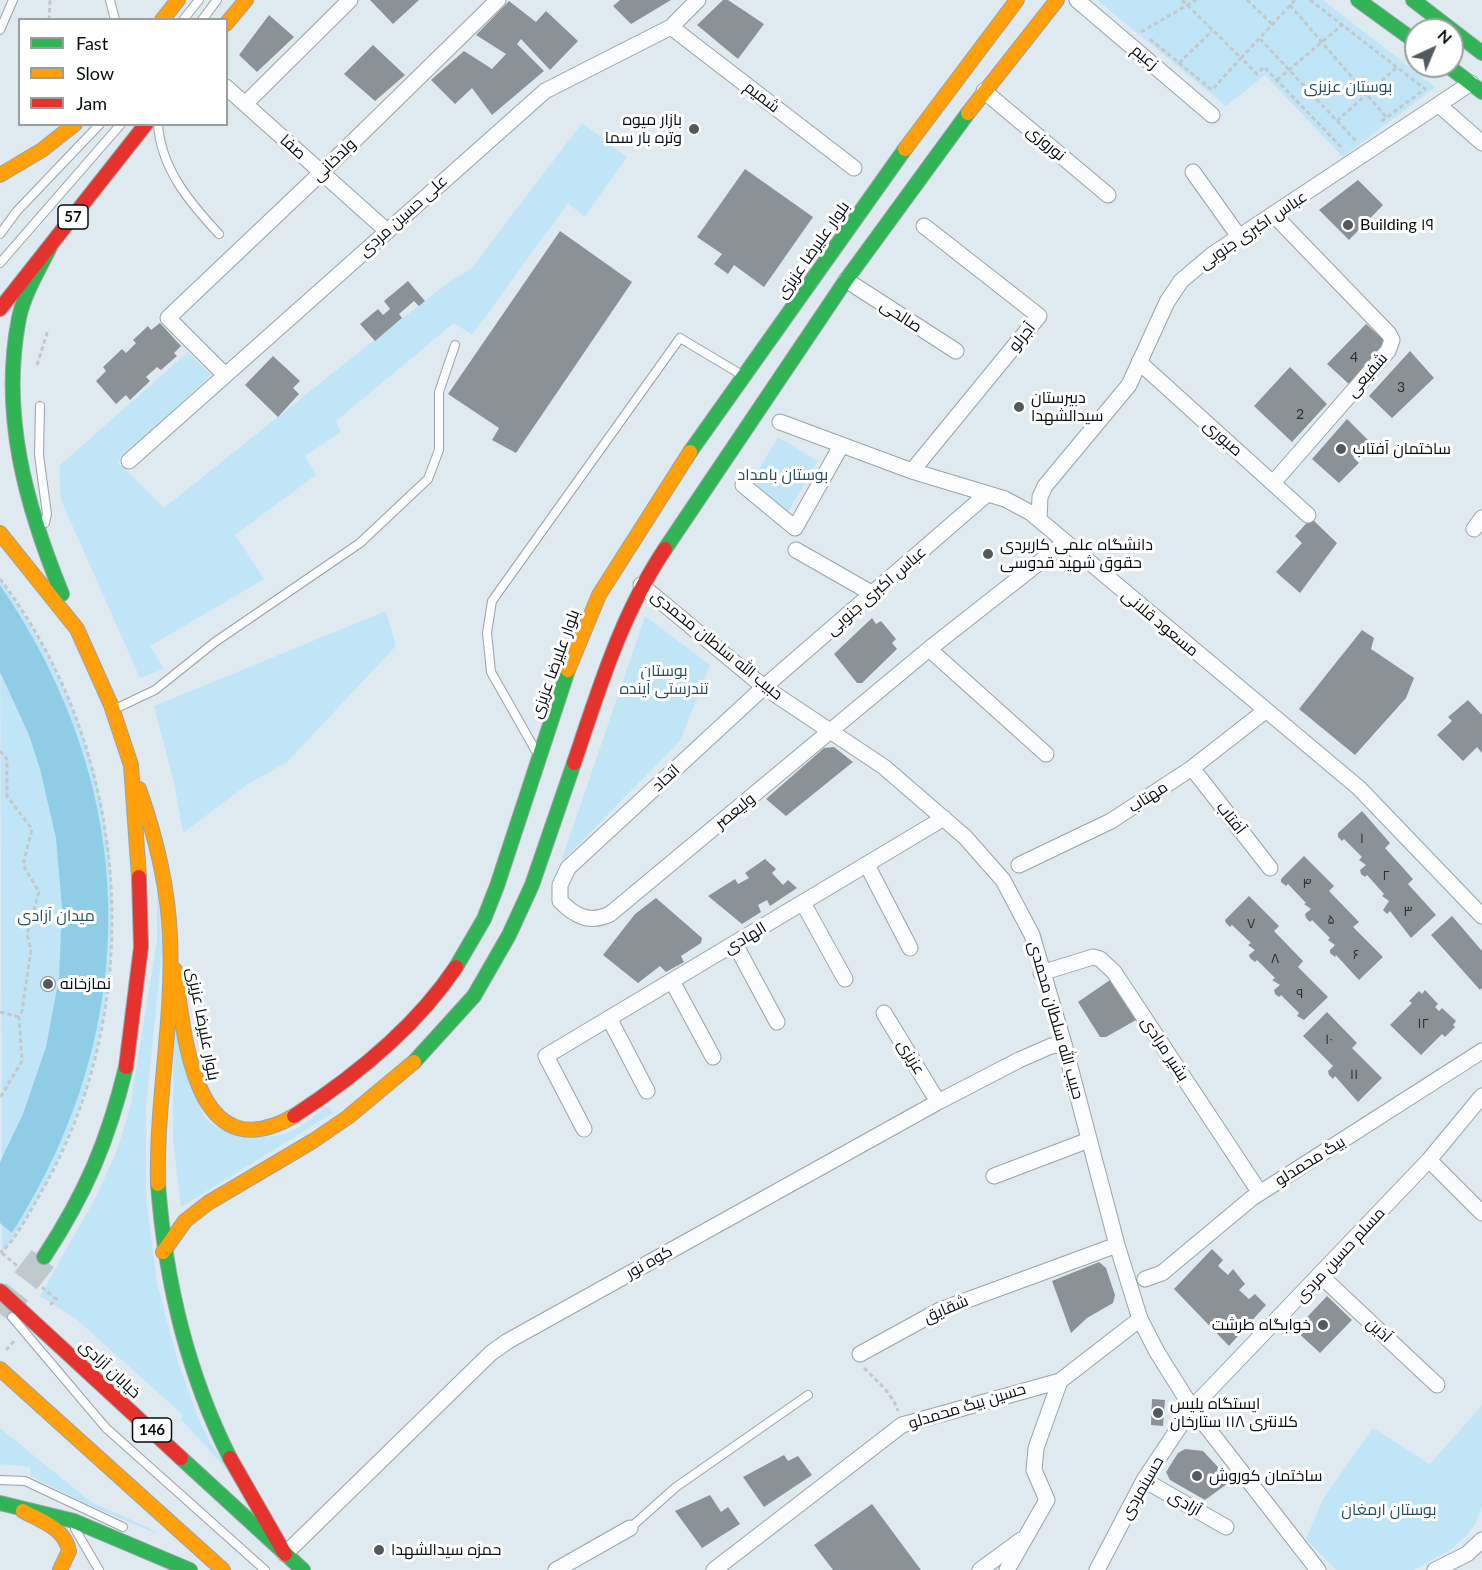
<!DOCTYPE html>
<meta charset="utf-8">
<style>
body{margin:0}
#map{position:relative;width:1482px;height:1570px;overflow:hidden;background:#dfeaf0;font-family:Lato,sans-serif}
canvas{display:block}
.legend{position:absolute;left:18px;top:18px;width:210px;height:108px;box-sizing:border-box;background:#fff;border:2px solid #9b9e9f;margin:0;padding:8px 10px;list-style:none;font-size:18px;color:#060d10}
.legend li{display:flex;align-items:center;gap:12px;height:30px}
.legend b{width:30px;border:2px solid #9b9e9f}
.north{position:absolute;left:1404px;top:18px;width:60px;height:60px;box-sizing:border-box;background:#fff;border:2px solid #9b9e9f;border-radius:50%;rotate:44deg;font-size:16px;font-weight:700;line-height:24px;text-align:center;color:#060d10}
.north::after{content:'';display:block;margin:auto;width:21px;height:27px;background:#525a5e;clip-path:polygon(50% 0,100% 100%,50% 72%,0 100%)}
</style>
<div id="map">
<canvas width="1482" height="1570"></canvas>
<ul class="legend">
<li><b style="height:8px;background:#30b455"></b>Fast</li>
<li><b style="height:8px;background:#ff9f0a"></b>Slow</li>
<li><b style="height:8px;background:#e5322d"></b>Jam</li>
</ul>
<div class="north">N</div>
</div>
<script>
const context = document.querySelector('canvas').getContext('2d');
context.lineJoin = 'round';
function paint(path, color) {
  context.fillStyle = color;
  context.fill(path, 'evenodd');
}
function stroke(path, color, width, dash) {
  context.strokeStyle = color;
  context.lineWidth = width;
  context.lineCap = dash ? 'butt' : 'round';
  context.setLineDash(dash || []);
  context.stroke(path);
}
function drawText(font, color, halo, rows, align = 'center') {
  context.font = font + ' Lato,Cairo,sans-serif';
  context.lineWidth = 6;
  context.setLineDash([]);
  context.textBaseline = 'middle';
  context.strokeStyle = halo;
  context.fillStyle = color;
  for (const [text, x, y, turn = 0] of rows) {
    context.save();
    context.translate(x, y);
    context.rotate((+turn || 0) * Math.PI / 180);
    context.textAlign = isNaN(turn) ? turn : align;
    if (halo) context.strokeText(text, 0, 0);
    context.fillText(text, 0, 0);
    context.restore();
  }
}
const green = new Path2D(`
 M1097,0H1323L1435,87L1343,157L1265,75L1226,106Z
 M582,123L627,157L584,217L568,203L472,335L454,323L336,421L341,432L305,456L316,475L235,535L264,579L150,646L164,669L140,678L61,500L59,466L188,352L211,375L118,462L164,508L339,368L449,282L471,269Z
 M778,437L818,461L788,512L748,488Z
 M0,579C23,612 43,645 60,681C148,864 122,1090 2,1253Z
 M386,611L396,646L287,762L248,784L183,833L174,783L154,706Z
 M645,616L710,665L680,741L561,862Z
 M157,883L162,951L146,1107V1198L157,1283L177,1359L197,1415L210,1443L240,1484L181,1419L183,1415L76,1319L40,1296L97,1195L117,1150L130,1108L157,940Z
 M174,991L202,1113C211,1127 221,1129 237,1133C283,1143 293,1132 328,1106L333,1113L181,1207L173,1141Z
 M1482,1405V1506L1475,1524L1466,1536L1453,1548L1414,1570H1336L1306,1539L1323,1499L1373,1428L1430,1464Z
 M0,1428L91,1502L147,1527L158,1534L86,1504L31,1476L30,1467L0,1464Z`);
const forest = new Path2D(`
 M0,585C140,790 145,1023 12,1233L0,1223V1162L23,1114L46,1047L59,978L62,908L56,838L40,769L29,735L0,672Z`);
const building = new Path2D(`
 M370,0H419L393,24Z
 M620,0H671L631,24L613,6Z
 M723,0H728L764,24L738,59L697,25Z
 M509,1L536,22L546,11L578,41L550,70L521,39L517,44L544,71L492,115L472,88L455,104L431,80L464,51L492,69L506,54L476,35Z
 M269,15L294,37L257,72L239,55Z
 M373,45L405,75L375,101L344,74Z
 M745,169L813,217L764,287L734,265L728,274L714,264L722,254L697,237Z
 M1358,180L1383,205L1349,240L1319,210Z
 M560,231L632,282L516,453L492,440L499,428L448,394Z
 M408,281L425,301L419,306L414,301L399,314L402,318L375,341L360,324L378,309L383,315L390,309L384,301Z
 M160,323L181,346L174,353L177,356L161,370L157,367L146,377L150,381L130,400L126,395L116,404L96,381L106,371L103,367L122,349L126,353L136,343L133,340L148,326L151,330Z
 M1366,324L1383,339V344L1349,384L1327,364Z
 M1410,351L1434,378L1392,418L1369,396Z
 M273,356L300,381L293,388L299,394L278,417L245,385Z
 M1290,367L1327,404L1292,442L1254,406Z
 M1347,419L1369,441L1353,457L1359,463L1339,483L1312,459Z
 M1311,518L1337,543L1300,593L1276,572L1302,543L1295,536Z
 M872,618L876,624L881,621L896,639L892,643L897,649L862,683H857L834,654Z
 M1362,630L1374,638L1371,649L1414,678L1406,698L1355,755L1299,709Z
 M1468,700L1482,715V753L1477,747L1463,761L1437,735L1452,721L1448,717Z
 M834,747L853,762L786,816L766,799L824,748Z
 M1362,811L1390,843L1385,848L1413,879L1408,884L1436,915L1411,938L1390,911L1387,914L1383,910L1389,901L1382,896L1384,894L1367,875L1365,877L1361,874L1360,870L1366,865L1359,860L1362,857L1344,839L1342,841L1338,837V833Z
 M1304,856L1334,886L1329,891L1359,922L1353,927L1383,957L1359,980L1336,955L1335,957L1330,953V950L1335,945L1328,940L1330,938L1312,920L1310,922L1306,918L1305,914L1311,909L1304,904L1306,903L1288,884L1286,886L1281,882V879Z
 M765,859L776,869L772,873L783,885L788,880L797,888L770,906L767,900L758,905L761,912L742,924L708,896L735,879L738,884L749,878L745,873Z
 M1249,896L1279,926L1274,931L1303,961L1298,967L1328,997L1304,1020L1297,1016L1299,1013L1281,995L1279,997L1275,994L1274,990L1280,985L1272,980L1275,978L1257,960L1255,962L1250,958L1249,955L1255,950L1248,945L1251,943L1232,925L1230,927L1226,923L1225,920Z
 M656,898L702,938L701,943L681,956L684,962L666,972L660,966L638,983L603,955L635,914Z
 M1452,916L1482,951V988L1480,990L1431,935Z
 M40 984a8 8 0 1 1 16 0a8 8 0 1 1-16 0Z
 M1110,980L1136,1020L1106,1037H1100L1078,1002Z
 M1425,990L1438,1004L1435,1007L1439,1011L1442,1008L1456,1021L1453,1025L1455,1027L1445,1037L1442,1034L1421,1055L1390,1025L1412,1003L1409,1001L1419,991L1422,994Z
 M1327,1012L1357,1043L1352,1048L1382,1078L1358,1102L1335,1076L1333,1079L1329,1075L1328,1071L1333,1066L1303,1036Z
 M1212,1249L1223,1260L1218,1266L1228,1275L1233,1269L1245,1284L1239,1290L1249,1299L1255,1294L1266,1305L1229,1346L1174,1289Z
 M1099,1262L1106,1268L1115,1295L1113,1303L1087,1318L1071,1333L1052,1281Z
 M1327,1296L1352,1320L1320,1353L1295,1330Z
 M1152,1399L1165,1400L1163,1426L1151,1425Z
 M1185,1449L1203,1451L1231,1481L1205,1500L1170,1480L1166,1472L1178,1453Z
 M784,1455L788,1461L798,1456L812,1475L764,1507L743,1477Z
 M710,1495L721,1512L728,1507L740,1524L702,1548L675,1511Z
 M872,1504L921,1570H833L814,1545Z`);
const highwayTunnel = new Path2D(`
 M0,1314L44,1257`);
const path = new Path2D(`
 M1182,0L1241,58L1295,0
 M1247,0L1272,24
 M1310,0L1425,89L1379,123
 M1290,5L1386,117
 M49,20L50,0
 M1141,32L1196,0
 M1150,39L1212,90L1241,58L1257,74L1264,67L1343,149
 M1260,39L1356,141
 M1179,63L1212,31
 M1277,80L1342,25
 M1337,121L1397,67
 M37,365L48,330
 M0,579C128,747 149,991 49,1178C41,1192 12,1248 0,1252
 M0,751L7,759V796L32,829L23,865L39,892L27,934L31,950L22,1011L19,1017L22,1061L0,1098
 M0,1012L19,1017
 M2,1253L56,1299L49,1306
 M6,1350L16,1339
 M864,1368C877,1381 892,1393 898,1411`);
const lane = new Path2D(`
 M110,0L115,20
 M183,20L199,0
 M202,20L217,0
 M0,30L13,0
 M158,124C161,169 190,203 219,234
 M0,234L17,211L100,124
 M0,263L121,124
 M40,406L39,455L47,514L45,523
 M117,708L155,690L215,642L360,543L428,479L439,450V392L455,345
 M537,753L491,672L487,633L492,601L680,338L742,375
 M12,1317L106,1428L265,1570
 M0,1480L25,1481L123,1527
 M630,1528L676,1487L808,1395
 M75,1529L99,1570`);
const street = new Path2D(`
 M1077,0L1212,115
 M671,27L854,168
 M226,87L387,231
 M984,91L1108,195
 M245,104L350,0
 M1439,105L1482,143
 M1193,172L1240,238
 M846,280L956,351
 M1139,362L1308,515
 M225,375L168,318L322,172L498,0
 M780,422L912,471L1005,499L1031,513L1359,788L1482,916
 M129,461L545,91L671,27L698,0
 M912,471L1039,316L924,226
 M1273,483L1388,351L1392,340L1389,334L1274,215
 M743,485L795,528L841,446
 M987,494L764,687L568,868L560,885V901C575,916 589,924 610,914L929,649L1064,543
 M1039,520L1040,497L1045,486L1129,385L1167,302L1181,281L1213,254L1471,83
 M1474,529L1482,518
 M796,550L873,594
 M641,585L764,687L884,767L965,837L1003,880L1032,935L1064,1044L1117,1245L1140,1319L1157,1352L1192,1408L1318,1570
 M929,649L1046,754
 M1192,768L1270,868
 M867,865L910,948
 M1019,865L1111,821L1192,768L1265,711
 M803,903L845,979
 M735,944L777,1022
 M1041,973L1093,957L1100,959L1114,972L1260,1193
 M672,981L713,1057
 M884,1013L938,1102
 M609,1018L647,1091
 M584,1129L546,1056L944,818
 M1429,1160L1482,1213
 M994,1176L1089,1140
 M1321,1276L1437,1385
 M1145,1279L1162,1273L1252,1198L1482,1051
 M860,1354L940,1310L1117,1245
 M1144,1480L1226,1527
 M285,1554L491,1353L508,1341L938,1102L1019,1060L1051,1046L1064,1044
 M556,1570L630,1528
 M714,1570L902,1425L1060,1381L1140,1319
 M980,1570L1021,1540
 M1007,1570L1047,1500L1034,1470L1036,1448L1060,1381
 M1097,1570L1144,1480L1192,1408L1429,1160L1482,1096
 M1435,1570L1467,1554L1482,1540`);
const fast = new Path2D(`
 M1358,0L1416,42
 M1413,0L1452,30
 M1452,30L1482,53
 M1448,66L1482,92
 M50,247C39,270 24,293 19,318C0,414 26,506 62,594
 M690,452L905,149
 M665,549L846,280L968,113
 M456,967L484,919L497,886L568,670
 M414,1062L474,996L509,935L532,885L574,763
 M158,1184C165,1278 187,1373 230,1458
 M44,1257C86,1193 108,1141 126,1067
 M181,1458L303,1570
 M0,1503L74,1521L190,1570`);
const slow = new Path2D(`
 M162,20L178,0
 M226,24L246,0
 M968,113L1057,0
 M905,149L1017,0
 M0,175L42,150L75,124
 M0,533L77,629L111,705L131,765L139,877
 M568,670L599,595L690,452
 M139,789C156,837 168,886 170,937C174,1019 156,1101 158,1184
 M175,970C184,1033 193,1174 294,1116
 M163,1252L185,1221L208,1203L313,1141L348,1117L414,1062
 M0,1369L223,1570
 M23,1511C41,1521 65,1528 69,1551L60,1570`);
const jam = new Path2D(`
 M0,309L146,124
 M574,763C599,689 621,615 665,549
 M126,1067L141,947L139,877
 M294,1116C354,1077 416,1027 456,967
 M0,1291L181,1458
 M230,1458L285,1554`);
const markers = [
 [694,129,6,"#525a5e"],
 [1348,225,6,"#525a5e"],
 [1019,407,6,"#525a5e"],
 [1341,449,6,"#525a5e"],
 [988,554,6,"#525a5e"],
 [48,984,6,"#525a5e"],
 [1323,1325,6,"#525a5e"],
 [1158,1413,6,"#525a5e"],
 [1197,1476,6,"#525a5e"],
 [379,1550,6,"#525a5e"]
];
const numberNames = [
 ["4",1354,357],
 ["3",1401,387],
 ["2",1300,414],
 ["۱",1362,838],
 ["۲",1386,875],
 ["۴",1307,883],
 ["۳",1408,911],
 ["۵",1331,919],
 ["۷",1251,923],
 ["۶",1356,954],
 ["۸",1275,958],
 ["۹",1300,993],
 ["۱۲",1423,1023],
 ["۱۰",1329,1039],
 ["۱۱",1354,1074]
];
const shields = [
 [73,217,30],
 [152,1430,39]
];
const shieldNames = [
 ["57",73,217],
 ["146",152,1430]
];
const streetNames = [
 ["زعیم",1145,57,40],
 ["شمیم",762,97,38],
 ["نوروزی",1046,143,40],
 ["صفا",293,147,42],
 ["ولدخانی",334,160,-44],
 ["علی حسین مردی",403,216,-42],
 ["عباس اکبری جنوبی",1253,230,-34],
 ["بلوار علیرضا عزیزی",813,250,-55],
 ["صالحی",901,316,33],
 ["آجرلو",1022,337,-51],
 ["شفیعی",1367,375,-49],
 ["صبوری",1223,438,42],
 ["عباس اکبری جنوبی",876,591,-41],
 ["مسعود قلانی",1160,623,40],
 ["حبیب الله سلطان محمدی",717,645,39],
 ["بلوار علیرضا عزیزی",555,664,-70],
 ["اتحاد",666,778,-43],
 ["مهتاب",1148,797,-33],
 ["ولیعصر",735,811,-39],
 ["آفتاب",1231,818,52],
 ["الهادی",745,938,-31],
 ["حبیب الله سلطان محمدی",1056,1020,74],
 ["بلوار علیرضا عزیزی",203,1024,79],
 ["بشیر مرادی",1165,1049,57],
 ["عزیزی",911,1057,59],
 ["بیگ محمدلو",1310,1161,-32],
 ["مسلم حسین مردی",1340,1255,-47],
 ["کوه نور",649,1262,-29],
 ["شقایق",946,1309,-23],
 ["آذین",1379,1330,43],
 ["خیابان آزادی",110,1369,43],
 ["حسین بیگ محمدلو",967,1406,-17],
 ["حسینمردی",1142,1488,-60],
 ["آزادی",1185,1503,30]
];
const parkNames = [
 ["بوستان عزیزی",1348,87],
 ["بوستان بامداد",783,475],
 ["بوستان",664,671],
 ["تندرستی آینده",664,689],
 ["میدان آزادی",56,916],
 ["بوستان ارمغان",1389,1510]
];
const poiNames = [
 ["بازار میوه",682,120,"right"],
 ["وتره بار سما",682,138,"right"],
 ["Building ۱۹",1360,225],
 ["دبيرستان",1031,398],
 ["سیدالشهدا",1031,416],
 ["ساختمان آفتاب",1353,449],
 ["دانشگاه علمی کاربردی",1000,545],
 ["حقوق شهید قدوسی",1000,563],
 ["نمازخانه",60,984],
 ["خوابگاه طرشت",1311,1325,"right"],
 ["ایستگاه پلیس",1170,1404],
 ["کلانتری ۱۱۸ ستارخان",1170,1422],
 ["ساختمان کوروش",1209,1476],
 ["حمزه سیدالشهدا",391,1550]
];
paint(green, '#c0e5f6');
paint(forest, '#8fcde6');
paint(building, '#8b9297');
stroke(highwayTunnel, '#bec9ce', 28, [28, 14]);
stroke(lane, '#9aa3a7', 10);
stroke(street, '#9aa3a7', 17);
stroke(fast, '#9aa3a7', 16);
stroke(slow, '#9aa3a7', 16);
stroke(jam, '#9aa3a7', 16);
stroke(path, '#c4c8ca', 3, [4.5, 3]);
stroke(lane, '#fafcfd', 8);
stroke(street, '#fafcfd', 15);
stroke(fast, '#30b455', 14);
stroke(slow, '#ff9f0a', 14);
stroke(jam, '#e5322d', 14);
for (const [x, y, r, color] of markers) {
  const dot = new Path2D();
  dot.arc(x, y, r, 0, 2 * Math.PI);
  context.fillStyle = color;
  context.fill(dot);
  stroke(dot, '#fff', 2);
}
drawText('14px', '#272e32', null, numberNames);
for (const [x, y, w] of shields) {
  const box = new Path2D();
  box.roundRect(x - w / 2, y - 12, w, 24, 4.5);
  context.fillStyle = '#fff';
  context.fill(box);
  stroke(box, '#060d10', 1.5);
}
drawText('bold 15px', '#060d10', null, shieldNames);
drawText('16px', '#060d10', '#fff', streetNames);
drawText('16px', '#265163', '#fff', parkNames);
drawText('16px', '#060d10', '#fff', poiNames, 'left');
</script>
